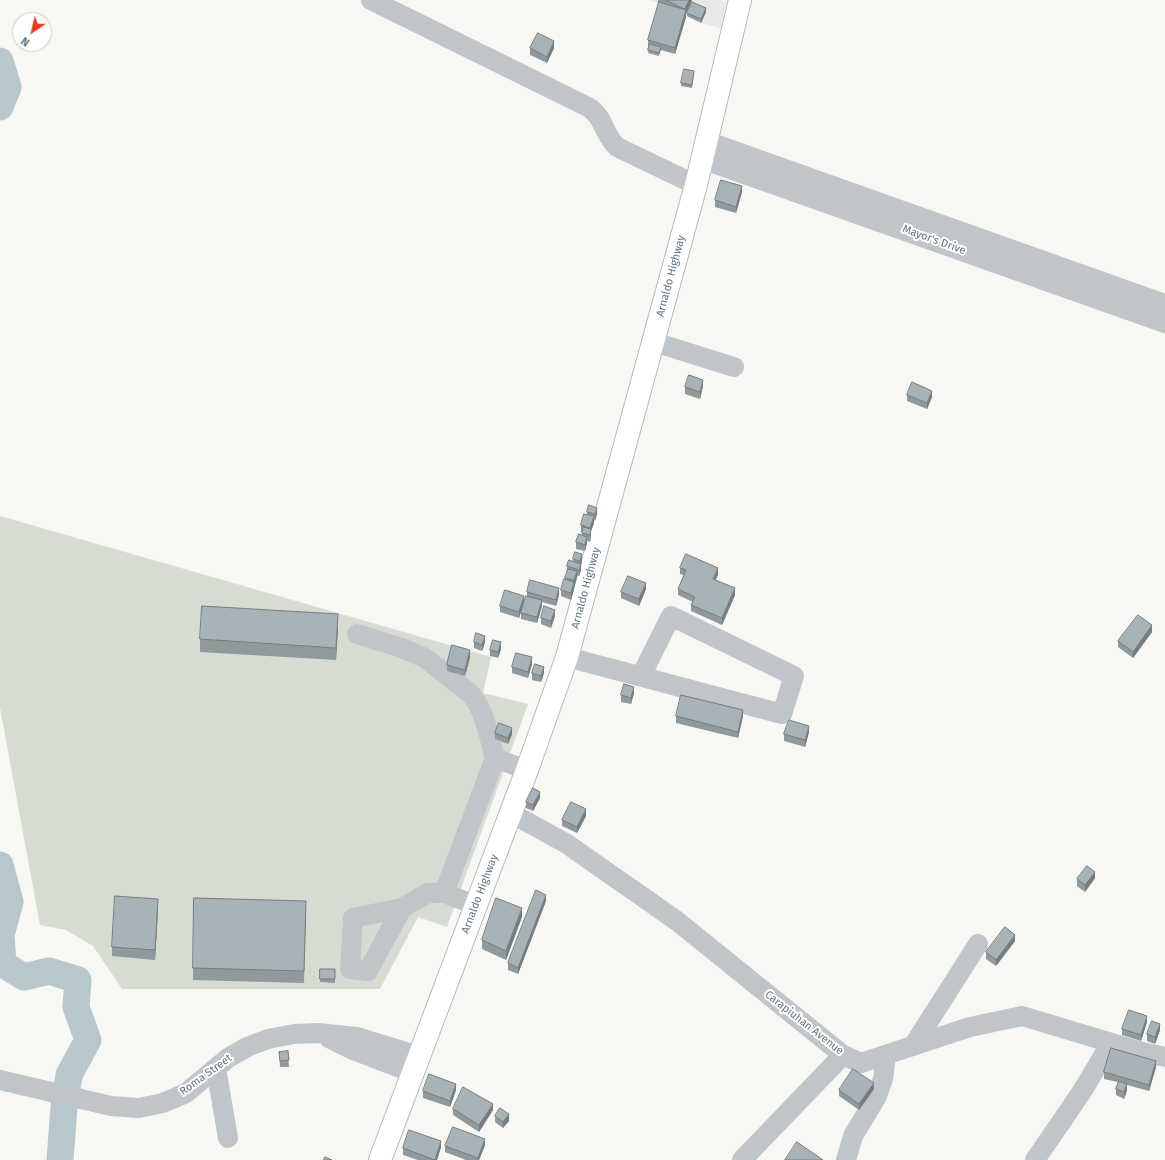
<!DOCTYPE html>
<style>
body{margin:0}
#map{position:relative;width:1165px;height:1160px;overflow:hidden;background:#f7f7f3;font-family:"Fira Sans",sans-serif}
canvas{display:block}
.north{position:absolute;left:12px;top:12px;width:40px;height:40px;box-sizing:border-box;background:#fff;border:1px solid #bfc8cc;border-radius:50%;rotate:215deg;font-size:11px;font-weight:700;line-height:16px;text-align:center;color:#607580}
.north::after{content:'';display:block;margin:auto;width:14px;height:18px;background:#ed391d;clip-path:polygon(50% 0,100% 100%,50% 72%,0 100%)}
</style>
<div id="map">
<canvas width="1165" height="1160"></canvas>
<div class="north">N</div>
</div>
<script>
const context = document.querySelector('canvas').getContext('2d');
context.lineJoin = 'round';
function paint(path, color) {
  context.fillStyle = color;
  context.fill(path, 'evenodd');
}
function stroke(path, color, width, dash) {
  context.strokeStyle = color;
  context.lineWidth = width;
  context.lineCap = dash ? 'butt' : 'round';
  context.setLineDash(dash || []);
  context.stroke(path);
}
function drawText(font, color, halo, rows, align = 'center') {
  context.font = font + ' "Fira Sans",sans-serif';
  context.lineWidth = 4;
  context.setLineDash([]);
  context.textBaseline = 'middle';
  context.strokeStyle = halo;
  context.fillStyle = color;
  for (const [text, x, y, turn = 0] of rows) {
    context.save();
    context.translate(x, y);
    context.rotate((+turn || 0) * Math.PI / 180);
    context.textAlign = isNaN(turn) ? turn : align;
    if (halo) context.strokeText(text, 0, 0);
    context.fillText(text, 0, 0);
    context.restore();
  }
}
const built = new Path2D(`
 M650,0H718L726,3L721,28L704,24Z`);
const green = new Path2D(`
 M0,516L491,657L483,693L528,704L447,927L418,917L380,989H122L93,946L66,930L40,925L0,708Z`);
const river = new Path2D(`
 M0,61L8,87L0,107
 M0,865L10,902L1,935L3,964L24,977L49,971L78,980L76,1007L88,1040L69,1075L64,1107L60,1160`);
const minor = new Path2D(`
 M371,0L588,107C604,116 604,136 617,147L696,185
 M706,141L1165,304
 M702,159L1165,323
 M654,342L734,367
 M357,634L402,648L425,658L471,694C485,711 489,737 495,758
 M567,657L782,714L794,676L671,616L641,676
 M511,813L567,844L677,921L843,1055L861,1063L970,1027L1022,1016L1142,1052L1165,1057
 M444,893L495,758L527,770
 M402,908L368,971L350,969L353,918L402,908L428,893H444L475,905
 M329,1038L353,1050L413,1073
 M913,1046L978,944
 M216,1068L228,1138
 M0,1080L111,1106L139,1108L163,1103L186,1093L228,1058L247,1047L268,1039L294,1034L318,1033L357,1037L419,1056
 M742,1160L843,1055
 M846,1160L853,1136L877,1096L883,1079L886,1056
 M1035,1160L1081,1093L1111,1043`);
const major = new Path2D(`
 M380,1160L527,770L567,657L696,185L740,0`);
const wall = new Path2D(`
 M658,0H692L686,14V17L675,54L661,50L659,56L648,53L649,47L648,46V40L659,3H658Z
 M706,12L701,23L687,16V13Z
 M530,48H554L547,63L530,55Z
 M694,74L692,88L681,86V83Z
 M742,192L736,213L715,207V200Z
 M703,386L700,399L685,394V387Z
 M907,395L932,397L927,409L907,401Z
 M587,512L597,514L595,521L594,520V523L591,531V536L590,542L587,541L585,551L576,549V542L582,535V532L581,531V525L587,515Z
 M573,559L582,560L581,565V570L579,576H577L574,586V589L571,600L561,596V590L565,580L567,572V566L573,561Z
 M680,568L718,575L715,580L735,595L722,625L691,611V605L693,602L678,595V589L684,575L680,574Z
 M646,589L639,606L621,598V592Z
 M527,592L559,595L556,606L542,602V606L537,623L521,619V613L527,596Z
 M524,602L519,618L500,612V606Z
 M555,616L551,628L541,624V618Z
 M338,627L336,660L200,652V639Z
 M1152,632L1133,658L1118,647V641Z
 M474,642H485L482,651L474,648Z
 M501,649L498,658L490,656V650Z
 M470,657L465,676L447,671V665Z
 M532,664L528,678L512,673V667Z
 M532,673H544L541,682L532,680Z
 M634,693L631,704L621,702V695Z
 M676,716H743L738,738L676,723Z
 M809,732L805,747L784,741V734Z
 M495,733L512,734L508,744L495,739Z
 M540,798L533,811L526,808V802Z
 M586,816L577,833L562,826V820Z
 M1095,878L1085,892L1077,886V879Z
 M546,901L518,974L508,970V963Z
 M158,909L155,960L112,956V947Z
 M306,913L304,983L193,980V968Z
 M522,917L506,960L482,949V940Z
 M1015,941L996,966L986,959V952Z
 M320,969H335V983L320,982Z
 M1147,1022L1141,1041L1122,1035V1029Z
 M1160,1030L1155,1044L1147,1041V1034Z
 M288,1051L289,1067H280L279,1052Z
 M1156,1067L1149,1091L1127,1085V1090L1124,1099L1116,1095V1089L1118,1082L1104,1079V1072Z
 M874,1089L859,1110L839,1096V1090Z
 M456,1090L450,1107L423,1098V1091Z
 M453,1109L493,1110L479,1132L453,1115Z
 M495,1116L509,1121L503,1128L495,1122Z
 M485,1145L479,1160H466L445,1152V1146Z
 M441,1147L437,1160H418L403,1155V1148Z`);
const shadedWall = new Path2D(`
 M689,0H692L686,14V17L675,54V48L685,13V9Z
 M706,8V12L701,23V19Z
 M554,41V48L547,63V57Z
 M742,186V192L736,213V207Z
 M703,380V386L700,399V392Z
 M932,391V397L927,409V403Z
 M597,508V514L595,521V514Z
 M594,516V523L591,531V536L590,542V528Z
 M587,537V543L585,551V545Z
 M582,554V560L581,565V570L579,576L580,561Z
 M718,568V575L713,585V579Z
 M577,571V577L571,600V593L574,584V580Z
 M646,583V589L639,606V599Z
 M559,588V595L556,606V600Z
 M735,588V595L722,625V618Z
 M524,596V602L519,618V612Z
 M542,600V606L537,623V617Z
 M555,610V616L551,628V621Z
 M338,614V627L336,660V648Z
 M1152,625V632L1133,658V652Z
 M485,636V642L482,651V645Z
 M501,642V649L498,658V652Z
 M470,650V657L465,676V670Z
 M532,657V664L528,678V672Z
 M544,667V673L541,682V676Z
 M634,687V693L631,704V698Z
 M743,710V716L738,738V732Z
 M809,726V732L805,747V740Z
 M512,728V734L508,744V738Z
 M540,792V798L533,811V805Z
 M586,809V816L577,833V827Z
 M1095,872V878L1085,892V885Z
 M546,895V901L518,974V968Z
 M158,899V909L155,960V950Z
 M522,908V917L506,960V951Z
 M1015,935V941L996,966V960Z
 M1147,1016V1022L1141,1041V1035Z
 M1160,1024V1030L1155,1044V1037Z
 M1156,1061V1067L1149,1091V1085Z
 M874,1083V1089L859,1110V1104Z
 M456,1084V1090L450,1107V1101Z
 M1127,1084V1090L1124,1099V1092Z
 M493,1104V1110L479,1132V1125Z
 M509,1114V1121L503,1128V1122Z
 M485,1139V1145L479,1160H478V1158Z
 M441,1141V1147L437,1160H435Z`);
const building = new Path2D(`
 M666,0H689L685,9Z
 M659,2L686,10L675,48L648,40Z
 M692,2L706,8L701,19L687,13Z
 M538,33L554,41L547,57L530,48Z
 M650,44L661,47L659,53L648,50Z
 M684,69L694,71L692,85L681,83Z
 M721,180L742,186L736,207L715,200Z
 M689,375L703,380L700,392L685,387Z
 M912,382L932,391L927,403L907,395Z
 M589,505L597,508L595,514L587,512Z
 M584,514L594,516L590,528L581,525Z
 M583,527L591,529L590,535L582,533Z
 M579,534L587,537L585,545L576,542Z
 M575,552L582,554L580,561L573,559Z
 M686,554L718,568L713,579L735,588L722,618L691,605L695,597L678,589L686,570L680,568Z
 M569,560L581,564L579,570L567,566Z
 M568,569L577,571L574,580L565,578Z
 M628,576L646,583L639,599L621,592Z
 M564,579L574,582L571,593L561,590Z
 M530,580L559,588L556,600L527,592Z
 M505,590L524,596L519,612L500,606Z
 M526,596L542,600L537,617L521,613Z
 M202,606L338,614L336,648L200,639Z
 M544,606L555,610L551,621L541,618Z
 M1138,615L1152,625L1133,652L1118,641Z
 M476,633L485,636L482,645L474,642Z
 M493,640L501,642L498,652L490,650Z
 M452,645L470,650L465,670L447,665Z
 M516,653L532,657L528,672L512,667Z
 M535,664L544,667L541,676L532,673Z
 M624,684L634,687L631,698L621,695Z
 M681,695L743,710L738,732L676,716Z
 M789,720L809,726L805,740L784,734Z
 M499,723L512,728L508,738L495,733Z
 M533,788L540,792L533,805L526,802Z
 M571,802L586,809L577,827L562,820Z
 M1087,866L1095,872L1085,885L1077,879Z
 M536,890L546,895L518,968L508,963Z
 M115,896L158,899L155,950L112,947Z
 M194,898L306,901L304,971L193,968Z
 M496,898L522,908L506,951L482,940Z
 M1005,927L1015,935L996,960L986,952Z
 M320,969H335V979H320Z
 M1129,1010L1147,1016L1141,1035L1122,1029Z
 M1152,1021L1160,1024L1155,1037L1147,1034Z
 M1111,1048L1156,1061L1149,1085L1104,1072Z
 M288,1051L289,1060L280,1061L279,1052Z
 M853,1069L874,1083L859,1104L839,1090Z
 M429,1074L456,1084L450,1101L423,1091Z
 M1119,1081L1127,1084L1124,1092L1116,1089Z
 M463,1087L493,1104L479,1125L453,1109Z
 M500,1108L509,1114L503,1122L495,1116Z
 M453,1127L485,1139L478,1158L445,1146Z
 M409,1130L441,1141L435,1160L403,1148Z
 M797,1142L823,1160H785Z
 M325,1157L332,1160H324Z`);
const streetNames = [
 ["Mayor's Drive",934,240,20],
 ["Arnaldo Highway",671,276,-75],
 ["Arnaldo Highway",586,588,-75],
 ["Arnaldo Highway",480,894,-69],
 ["Carapiuhan Avenue",804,1023,38],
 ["Roma Street",206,1075,-36]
];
paint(built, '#e7e8e7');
paint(green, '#d7dcd2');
stroke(river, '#b8c7cb', 27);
stroke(major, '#b5babe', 24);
stroke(minor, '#bfc5c8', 20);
stroke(major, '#fff', 22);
paint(wall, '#909a9d');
paint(shadedWall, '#767d80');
paint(building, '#a8b3b7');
stroke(building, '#767d80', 1);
drawText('11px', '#607580', '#fff', streetNames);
</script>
